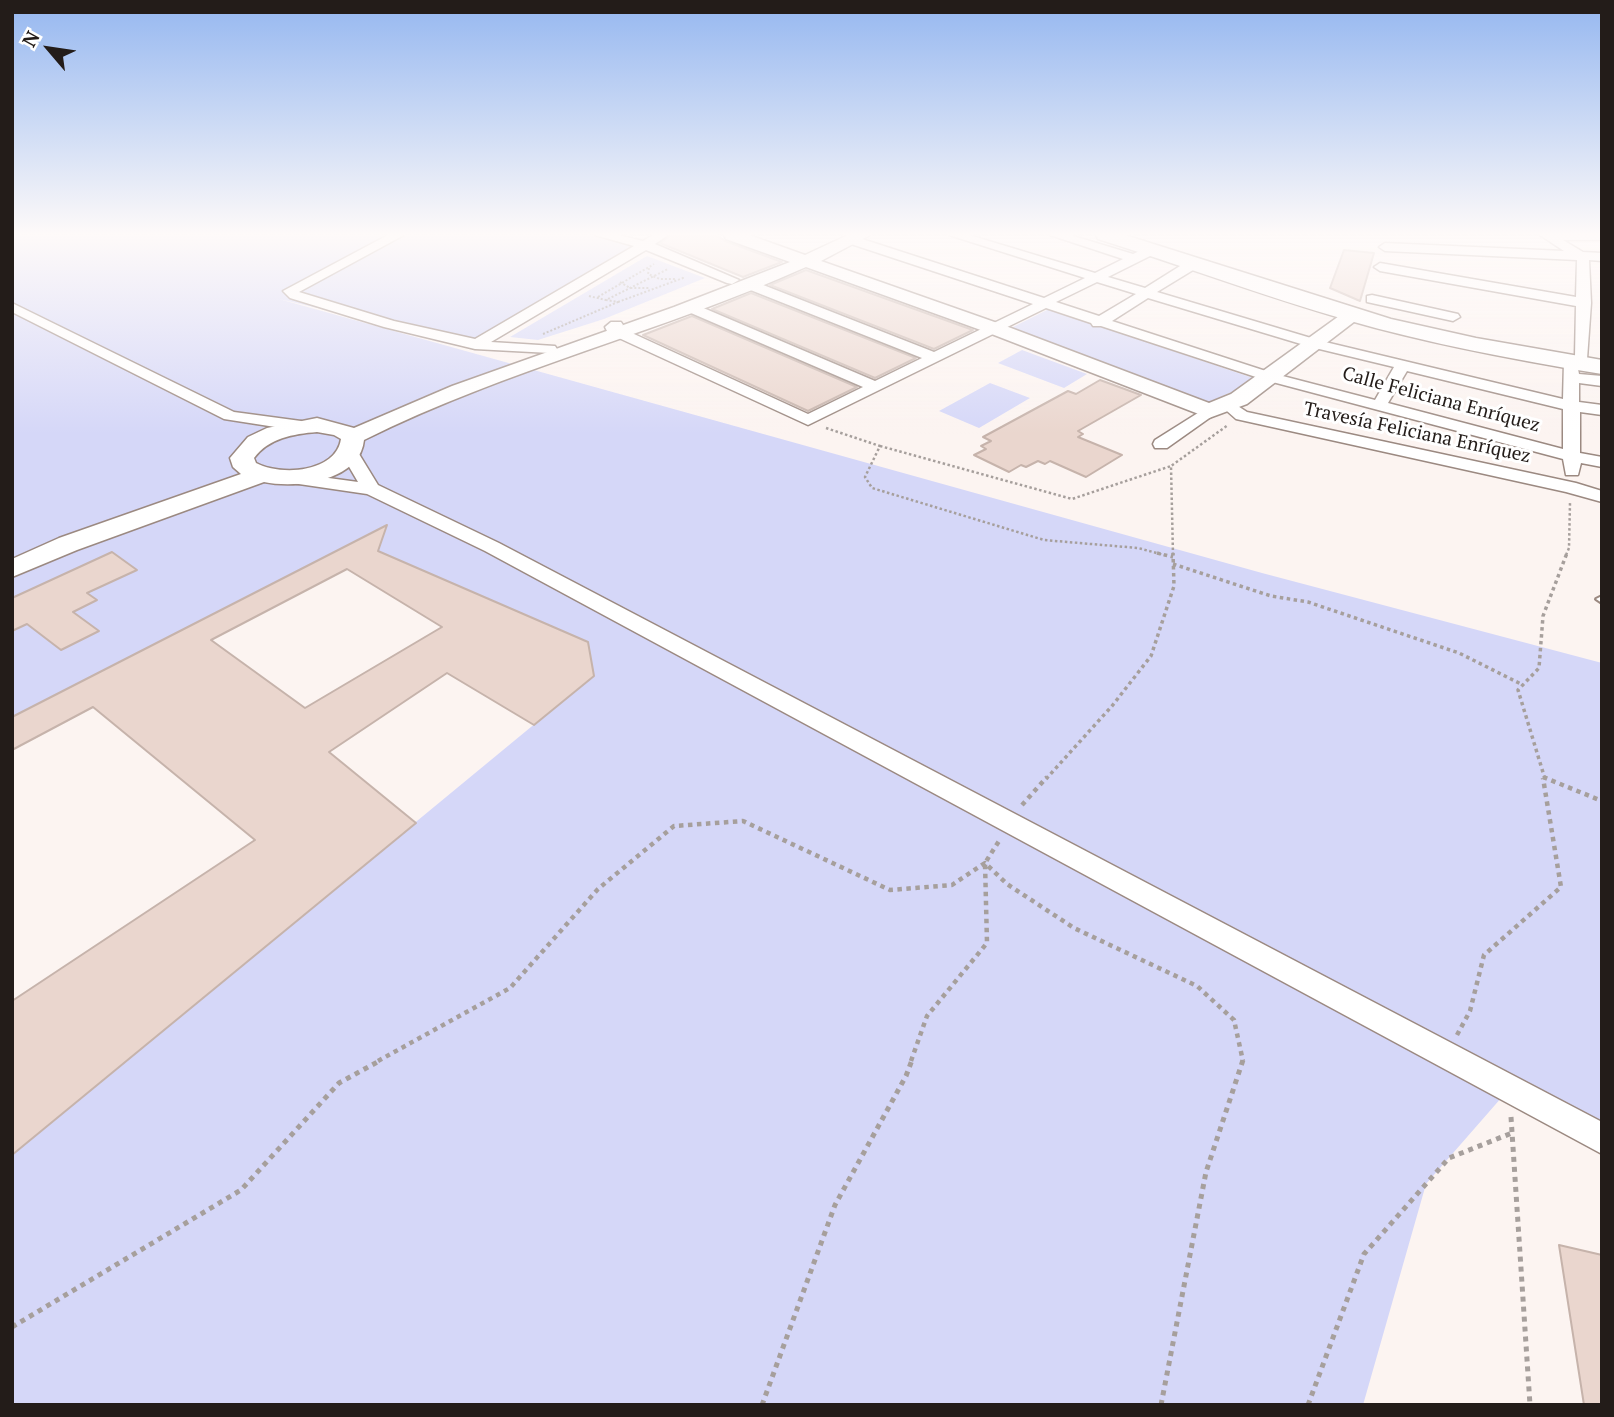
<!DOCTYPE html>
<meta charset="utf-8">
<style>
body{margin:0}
#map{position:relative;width:1614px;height:1417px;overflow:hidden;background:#fcf4f1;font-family:"PT Serif",serif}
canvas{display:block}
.frame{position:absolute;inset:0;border:14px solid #231c19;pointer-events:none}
.north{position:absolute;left:14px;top:14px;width:70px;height:70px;-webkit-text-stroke:5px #fff;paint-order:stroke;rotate:299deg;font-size:19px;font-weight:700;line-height:28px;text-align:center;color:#231c19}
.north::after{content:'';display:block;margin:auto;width:24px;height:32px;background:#231c19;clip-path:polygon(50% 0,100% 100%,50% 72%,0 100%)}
</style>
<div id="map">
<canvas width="1614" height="1417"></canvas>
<div class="frame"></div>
<div class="north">N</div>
</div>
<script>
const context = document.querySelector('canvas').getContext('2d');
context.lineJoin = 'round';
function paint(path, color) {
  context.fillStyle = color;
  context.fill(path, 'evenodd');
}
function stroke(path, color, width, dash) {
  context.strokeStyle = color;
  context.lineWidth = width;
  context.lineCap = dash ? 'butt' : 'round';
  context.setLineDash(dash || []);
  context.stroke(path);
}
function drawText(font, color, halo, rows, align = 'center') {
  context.font = font + ' "PT Serif",serif';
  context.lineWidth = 6;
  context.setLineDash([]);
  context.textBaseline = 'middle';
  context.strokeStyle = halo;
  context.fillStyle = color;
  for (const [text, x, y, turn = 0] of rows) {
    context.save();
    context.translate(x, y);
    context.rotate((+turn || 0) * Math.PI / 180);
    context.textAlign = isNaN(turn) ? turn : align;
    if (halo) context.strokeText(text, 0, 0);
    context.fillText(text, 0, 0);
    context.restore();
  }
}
const green = new Path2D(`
 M12,235H601L645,245L475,345L279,299L1262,573L1602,663V1136L1509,1089L1426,1184L1363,1405H12V1155L594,675L588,642L378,551L386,526L12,717Z
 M647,256L705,278L604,319L538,340L510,337Z
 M1049,309L1259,380L1204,404L1011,328Z
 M1022,350L1087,374L1064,388L998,363Z
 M990,383L1030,398L979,428L939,411Z`);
const building = new Path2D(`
 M671,235H717L725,241L782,262L743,277L660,243Z
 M1344,250L1374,253L1360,301L1330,288Z
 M806,270L973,330L934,349L770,285Z
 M751,293L916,358L875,378L712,309Z
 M692,316L857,387L808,411L643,335Z
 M1100,380L1141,395L1078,431L1083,434L1078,437L1122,455L1086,477L1050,461L1045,464L1038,461L1026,467L1021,465L1009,472L974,455L986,449L981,446L991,441L983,437L1068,391L1076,394Z
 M387,525L378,551L588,642L594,676L534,725L447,673L329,752L416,823L12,1155V1001L255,840L93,707L12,750V717ZM347,569L442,627L305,708L211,640Z
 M112,552L137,570L87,593L97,600L73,612L99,631L61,650L27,624L12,631V598Z
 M1559,1245L1602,1255V1405H1584Z`);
const pathFar4 = new Path2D(`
 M649,268L648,274L660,279H675
 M620,282L630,288H649
 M589,296L606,300
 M598,297L654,264
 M618,302L683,278L681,277
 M543,334L618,302L606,300L668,269`);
const pathFar3 = new Path2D(`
 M826,428L880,446L865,477L872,488L1044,540L1138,548L1164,555
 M880,446L1072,499L1171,466
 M1173,555L1171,466L1228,425
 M1566,555L1569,548L1570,503`);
const pathFar2 = new Path2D(`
 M1157,553L1173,557
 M1173,564L1271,596L1308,602L1459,653L1523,685
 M1046,779L1112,706L1151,656L1174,586L1173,553
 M1545,779L1518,690L1539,668L1543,616L1567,553`);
const pathFar1 = new Path2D(`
 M1543,777L1602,801
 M1022,805L1047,777
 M1457,1035L1470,1011L1484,955L1561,887L1543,778
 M378,1061L510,988L598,889L674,826L743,821L890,890L952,885L985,863L1007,884L1074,928L1197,986L1234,1020L1243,1061
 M911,1061L927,1016L987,943L985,863L999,841`);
const path = new Path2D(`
 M1511,1117L1530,1405
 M12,1327L241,1190L339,1083L381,1060
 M762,1405L835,1205L906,1076L912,1060
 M1161,1405L1206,1172L1243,1060
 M1308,1405L1364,1254L1449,1158L1512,1133`);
const lane = new Path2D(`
 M1602,596V603L1596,599Z`);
const street = new Path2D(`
 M388,235H404L299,292L394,321L475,339L634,246L595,235H618L643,241L653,235H668L655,244L739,280L732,284L727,283L646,250L491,342L555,346L557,349L550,353L475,349L384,327L290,298L283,291Z
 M949,235H969L1095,273L1123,259L1050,235H1070L1133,254L1148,247H1156V253L1108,277L1145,288L1188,261H1198V267L1157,292L1321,341L1563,399L1564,362L1566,359H1576L1579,374L1602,376V386L1579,383V402L1602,405V415L1580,412V453L1602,457V467L1581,463L1578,475H1566L1563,459L1265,380L1101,326H1093L1091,323L1046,308L808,425L608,333L605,327L611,322H621L623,325L621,328L808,414L863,387L684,310V304H694L875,381L922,358L743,287V281H753L934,352L1033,304L848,243V237H856L1044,298L1085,278ZM1097,282L1136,294L1099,316L1056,302ZM1148,298L1311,347L1394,367L1375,400L1275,374L1112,321ZM1407,371L1563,409V449L1388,403Z
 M1540,235H1602V240H1563L1583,252L1602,253V261L1589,260L1591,303L1587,359H1577L1575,356L1576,306L1380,271L1374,267L1380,263L1576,297L1577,260L1385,251L1379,247L1385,243L1564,251Z
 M1372,295L1458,314L1460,317L1453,321L1367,302V296Z
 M12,303L234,412L301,421L309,426L301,431L224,419L12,312Z
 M1227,399L1247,412L1576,483L1602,491V502L1566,492L1236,419L1219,404Z
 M1209,406L1215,408L1217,411L1215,414L1167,448H1155L1153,444L1155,440Z
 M350,448L356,449L378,485L499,543L1602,1122V1154L485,551L367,494L292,483L283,478L292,473L358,482L341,453Z`);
const secondary = new Path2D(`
 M724,235H749L805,255L848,235H870L821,261L1003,325L1209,403L1231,394L1346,311L1353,309L1363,315L1247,404L1209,418L989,333L806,267C662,332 506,369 364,440C360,481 297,489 264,482L77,550L12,577V559L59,538L241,474L233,467L230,458L248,437L267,428L317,418L354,428L452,386L674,307L790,262L726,239ZM317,432L334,435L341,439C336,473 280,476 256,463L254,458C269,438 293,434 317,432Z`);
const primary = new Path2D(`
 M1096,235H1125L1391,319L1476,338L1602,360V374C1516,360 1430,344 1347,320C1263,296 1181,265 1098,239Z`);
const farStreetnames = [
 ["Calle Feliciana Enríquez",1441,400,15],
 ["Travesía Feliciana Enríquez",1417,433,12]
];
paint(green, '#d5d7f8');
paint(building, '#ead6ce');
stroke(building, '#c6b3ab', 2);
stroke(lane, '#9b8981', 4);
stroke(street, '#9b8981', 3);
stroke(secondary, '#9b8981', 3);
stroke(primary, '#9b8981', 3);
stroke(pathFar4, '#a69f9c', 2, [2, 2]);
stroke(pathFar3, '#a69f9c', 2.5, [2.5, 2.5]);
stroke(pathFar2, '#a69f9c', 3.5, [3.5, 3.5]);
stroke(pathFar1, '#a69f9c', 4.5, [4.5, 4.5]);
stroke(path, '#a69f9c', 5, [5, 5]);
paint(lane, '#fff');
paint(street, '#fff');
paint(secondary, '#fff');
paint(primary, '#fff');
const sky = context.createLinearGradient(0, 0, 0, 434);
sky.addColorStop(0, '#95b7f0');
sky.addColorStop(0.54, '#fefaf9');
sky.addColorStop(1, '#fefaf900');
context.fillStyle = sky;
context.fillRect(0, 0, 1614, 434);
drawText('19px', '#231c19', '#fff', farStreetnames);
</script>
